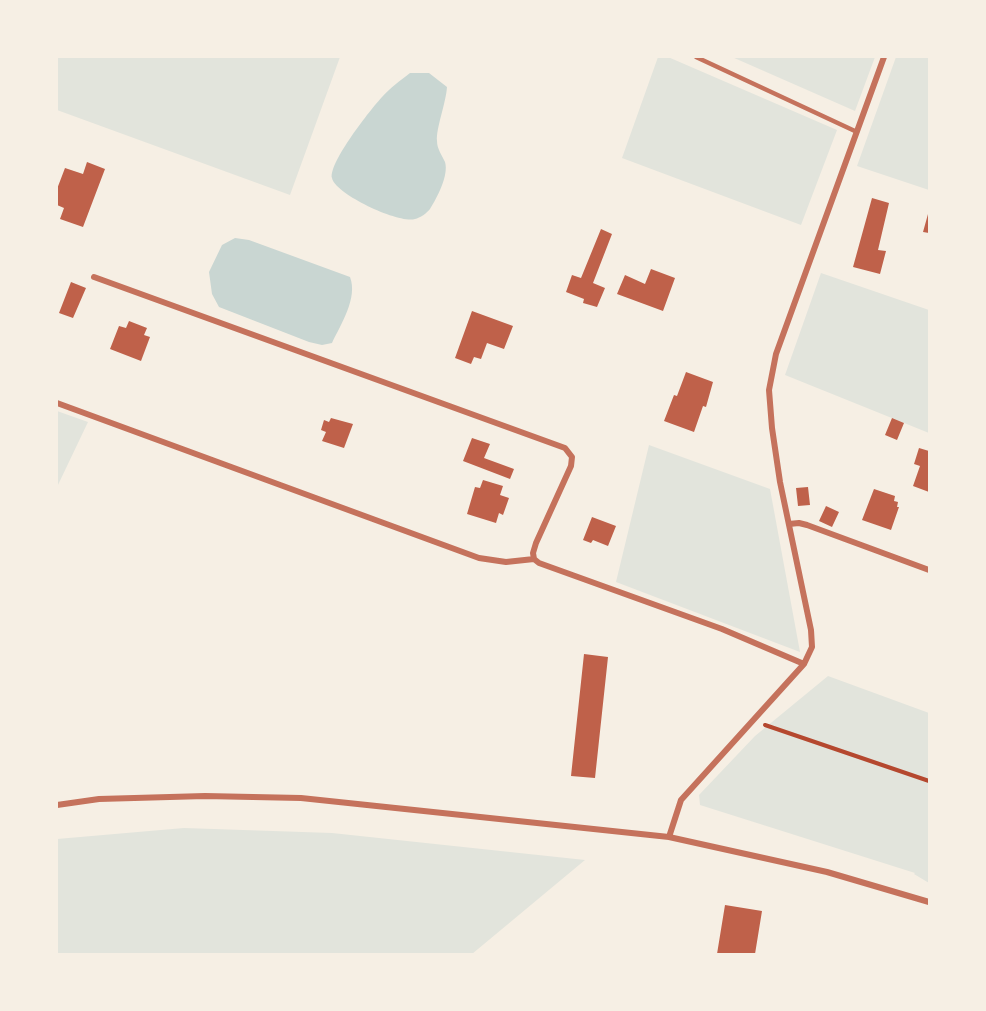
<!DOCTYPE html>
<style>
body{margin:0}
#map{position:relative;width:986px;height:1011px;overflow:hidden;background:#f6efe4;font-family:Figtree,sans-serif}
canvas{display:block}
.frame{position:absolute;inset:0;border:58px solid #f6efe4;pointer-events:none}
</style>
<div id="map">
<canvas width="986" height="1011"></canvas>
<div class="frame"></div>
</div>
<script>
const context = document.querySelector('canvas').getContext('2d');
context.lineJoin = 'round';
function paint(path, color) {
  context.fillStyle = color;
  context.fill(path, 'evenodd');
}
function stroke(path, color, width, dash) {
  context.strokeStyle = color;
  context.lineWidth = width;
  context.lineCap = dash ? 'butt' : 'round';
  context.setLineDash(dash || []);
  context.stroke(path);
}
const green = new Path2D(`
 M57,57H340L290,195L57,110Z
 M658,57H668L837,130L801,225L622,158Z
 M732,57H875L855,111Z
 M896,57H929V190L857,166Z
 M821,273L929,310V433L785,375Z
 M57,411L88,422L57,487Z
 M649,445L770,489L800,652L616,582Z
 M828,676L929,713V883L914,874L915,873L700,805L699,795L755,736Z
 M184,828L332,833L585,860L472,954H57V839Z`);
const water = new Path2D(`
 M410,73H429L447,87C446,103 436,128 437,141C437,149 442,155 445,162C449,175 437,198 430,209C427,213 420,218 415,219C399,224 335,194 332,178C329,162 371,109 382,97C390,88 401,80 410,73Z
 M235,238L249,240L350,277C358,298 341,324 332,343L322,345L309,342L219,307L212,294L209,272L222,245Z`);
const building = new Path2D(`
 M87,162L105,169L83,227L60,219L64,208L57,205V189L65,168L83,174Z
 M872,198L889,203L878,250L886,251L880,274L853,267Z
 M928,214H929V233L923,232Z
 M601,229L612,234L593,283L605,288L597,307L583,303L584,299L566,292L572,275L581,278Z
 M651,269L675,278L663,311L617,294L625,275L645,284Z
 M71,282L86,288L73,318L59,313Z
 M472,311L513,326L504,349L487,343L481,359L474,357L471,364L455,358Z
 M129,321L147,328L144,335L150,337L141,361L110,349L119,326L126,328Z
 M686,372L713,382L706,407L703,406L694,432L664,421L674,395L677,396Z
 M331,418L353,424L344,448L322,441L326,432L321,430L324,420L329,422Z
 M892,418L904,423L897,440L885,435Z
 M472,438L490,444L484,458L514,469L510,479L463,461Z
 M919,448L929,451V492L913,486L920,466L914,464Z
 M483,480L503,486L500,495L509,498L503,515L499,513L496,523L467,514L475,487L480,488Z
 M808,487L810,505L798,506L796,488Z
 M874,489L895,496L894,501L898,502L897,507H899L891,530L862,520Z
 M826,506L839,512L832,527L819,521Z
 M592,517L616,526L608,546L593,540L591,543L583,540Z
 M584,654L608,657L595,778L571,776Z
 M725,905L762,911L755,954H717Z`);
const path = new Path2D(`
 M765,725L929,781`);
const service = new Path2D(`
 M696,57L857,132`);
const minor = new Path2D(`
 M94,277L565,448L572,457L571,466L536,543L533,553L534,559
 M57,403L479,558L506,562L534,559
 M789,524L799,523L807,525L929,570
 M534,559L539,563L722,629L804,664L812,647L811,630L780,482L772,428L769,390L776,354L884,57
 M57,805L99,799L205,796L301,798L669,837L827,872L929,902
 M669,837L681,800L804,664`);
paint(green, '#e2e4dc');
paint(water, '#c9d6d2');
paint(building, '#bf614a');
stroke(path, '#b5482f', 4);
stroke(service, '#c5725c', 4.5);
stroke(minor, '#c5725c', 6);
</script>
